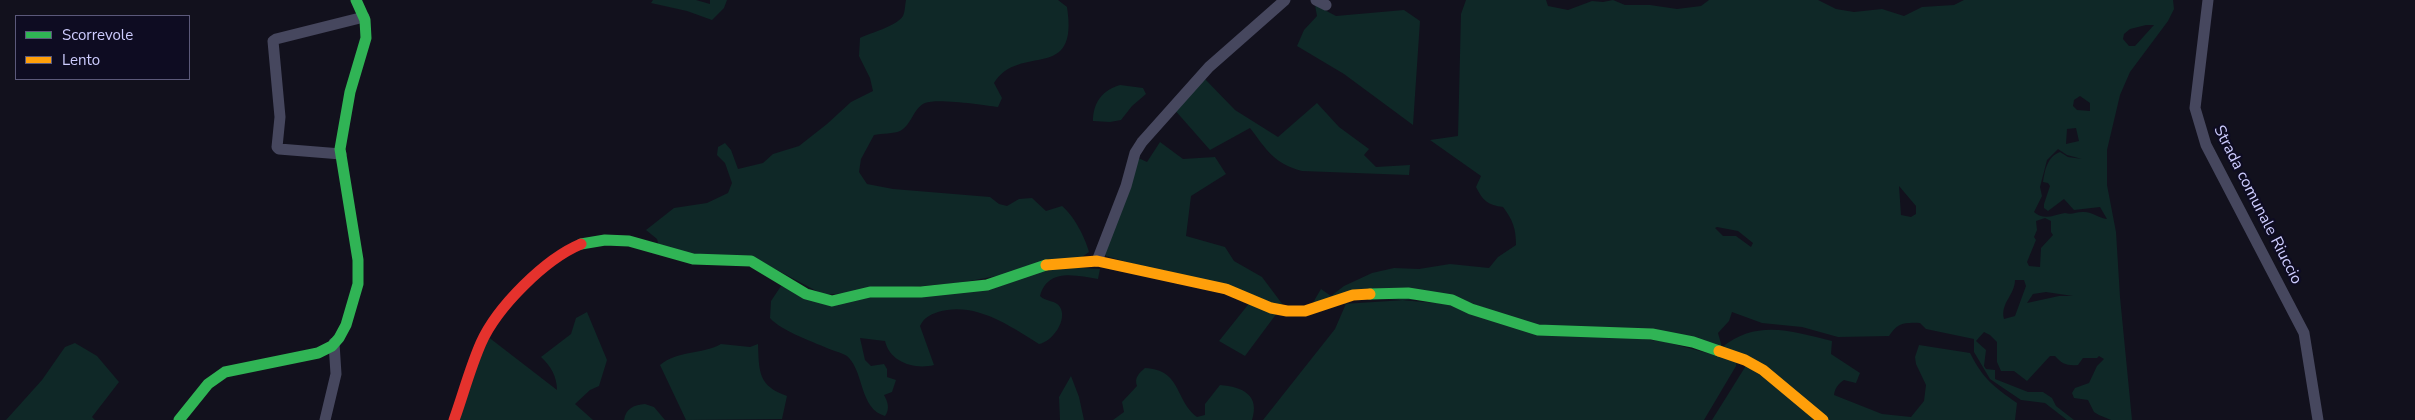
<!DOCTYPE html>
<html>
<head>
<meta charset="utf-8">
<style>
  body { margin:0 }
  #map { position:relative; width:2415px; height:420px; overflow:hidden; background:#12111d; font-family:"Nunito Sans",sans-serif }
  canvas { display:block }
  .legend { position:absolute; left:15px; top:15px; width:175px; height:65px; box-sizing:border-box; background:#0e0c22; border:1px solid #5b597a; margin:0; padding:6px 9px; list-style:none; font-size:15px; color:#cecdff }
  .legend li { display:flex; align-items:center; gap:10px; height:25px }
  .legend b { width:25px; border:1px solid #5b597a }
</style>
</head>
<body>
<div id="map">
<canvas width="2415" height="420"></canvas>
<ul class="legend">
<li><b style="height:6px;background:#30b455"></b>Scorrevole</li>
<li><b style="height:6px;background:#ff9f0a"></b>Lento</li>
</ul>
</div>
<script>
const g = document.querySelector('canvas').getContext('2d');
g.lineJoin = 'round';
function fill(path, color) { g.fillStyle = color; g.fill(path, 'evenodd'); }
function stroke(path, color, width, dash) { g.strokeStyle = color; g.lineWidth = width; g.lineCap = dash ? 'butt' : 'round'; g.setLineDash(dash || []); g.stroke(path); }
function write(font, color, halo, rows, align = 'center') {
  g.font = font + ' "Nunito Sans",sans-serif'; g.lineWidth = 4.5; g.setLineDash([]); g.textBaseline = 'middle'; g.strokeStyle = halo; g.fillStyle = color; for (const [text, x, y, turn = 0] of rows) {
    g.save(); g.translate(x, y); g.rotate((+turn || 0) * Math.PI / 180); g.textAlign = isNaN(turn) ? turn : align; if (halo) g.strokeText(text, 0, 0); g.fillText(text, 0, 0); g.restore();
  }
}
fill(new Path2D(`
  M653,0H696L710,4V0H727L724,8L712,20L687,11L651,3Z
  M906,0H1058L1067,7C1079,84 1020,42 994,83L1002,98L998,107C983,105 937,98 925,103C913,108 912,125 900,131C894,134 882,133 874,135L861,159L859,172L867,184L893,189L990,197L999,204L1007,206L1019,199L1032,198L1046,211L1062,206C1074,216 1085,237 1089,252L1082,257L1000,279L824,295L762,262L700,257L659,246L657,239L646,230L674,208L707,203L728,193L732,183L725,163L717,155L718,147L725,143L731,150L738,169L763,163L773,154L799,146L827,124L851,102L873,91L870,78L859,56L860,38C870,33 897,26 903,16C905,12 905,5 906,0Z
  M1466,0H1546L1548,6L1568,10L1592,1L1603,2L1613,0L1625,5H1650L1677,9L1701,6L1709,0H1818L1836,9L1854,12L1882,9L1904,16L1922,7L1954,5L1964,0H2173L2174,9L2168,21L2130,72L2120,95L2107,150V185L2116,232L2120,297L2132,420H2111L2099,415L2094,412L2088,400L2074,398L2072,393L2075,388L2089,383L2097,366L2104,359L2099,356L2097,358H2083L2078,365C2067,366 2062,364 2055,356H2050L2027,381L2014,371H2001L1997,362V342L1990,335L1984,332L1976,341L1986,350L1984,366L1986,369L1995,370V379L2028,392H2043L2052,398L2056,406L2074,420H2067L2045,403L2021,400L1990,379L1974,352V339L1926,329L1920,323C1905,322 1897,323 1889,336L1838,337L1802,327L1762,323L1732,312L1729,321L1718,333L1722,347C1757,319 1792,331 1832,341L1831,354L1860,373L1856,383L1844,380C1838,384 1835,388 1834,395L1882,414L1911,417L1924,401L1926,385L1916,364L1915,357L1919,345L1970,353C1984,380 1993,386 2017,403L2015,420H1825L1721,348L1538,327L1453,297L1311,306L1321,289L1331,296L1344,286L1372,273L1394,268L1419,269L1450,264L1489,268L1498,257L1516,245C1516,229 1513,220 1503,207C1488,205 1483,201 1476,187L1481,176L1430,140L1458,136L1461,14ZM2146,25H2154L2135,46H2129L2123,39L2124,34L2130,29ZM2080,96L2090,103V111L2077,110L2073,106L2074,100ZM2076,128L2079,141L2066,144L2067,129ZM2058,149L2067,155L2082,159L2068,157L2060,152C2047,157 2045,170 2043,182L2048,183L2050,186L2044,204V208L2048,211L2064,199L2074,210L2100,207L2107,219C2098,218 2092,211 2082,212C2076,212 2072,215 2065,213C2054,215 2044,221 2034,212L2042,196L2040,187L2047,160ZM1899,186L1916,206V214L1911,217L1901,215ZM2045,218L2051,221V232L2053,235L2041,248L2040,267L2029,266L2027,262L2036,240L2034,237L2037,230L2036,221ZM1717,227L1738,231L1753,243L1751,247L1736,236H1723L1715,228ZM2015,280H2024L2026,286L2015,316L2004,319C2000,303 2015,295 2015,280ZM2046,292L2073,296H2059L2027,303L2033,294Z
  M1315,5L1336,16L1404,10L1420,21L1413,125L1344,74L1297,46L1304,30L1317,16Z
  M1203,77L1235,110L1278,137L1317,103L1339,127L1369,149L1364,155L1376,167L1410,165L1409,175L1302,171C1273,163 1267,150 1250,128L1210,150L1173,108Z
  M1120,85L1143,88L1146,94L1132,106L1121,120L1110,122L1093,121C1093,102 1103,90 1120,85Z
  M1160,142L1183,159L1215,157L1226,174L1191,196L1186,236L1225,247L1234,261L1262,277L1286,309L1106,256L1103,252L1136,157L1147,162Z
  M1051,266L1100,269L1098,279C1077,276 1048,267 1040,296C1046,302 1056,300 1060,307C1068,320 1052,342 1039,344C1009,325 974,301 938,312C929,315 924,318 920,326L934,365C914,370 890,362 885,341L860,338L865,360L871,366L884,364L887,369V377L896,380L892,392L884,395C888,402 890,409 885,416C860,409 864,374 849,358C846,354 837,352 832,350C816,343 781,331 770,318L771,301L781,286L811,297H882Z
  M1363,297L1449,304L1499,322L1651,338L1737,361L1736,366L1704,420H1263L1335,329L1348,299Z
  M1251,301L1277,313L1245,356L1219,341Z
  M587,312L607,360L599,386L590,390L575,404L593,420H455L487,336L557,390C557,377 551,366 541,357L571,334L576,318Z
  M75,343L97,356L119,382L92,417L95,420H6L42,380L65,347Z
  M721,344L750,347L758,344C759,372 758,386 787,396L782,419L686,420L660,365C678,350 701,355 721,344Z
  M1747,364L1816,420H1712Z
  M1145,368C1182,370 1174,399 1197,417L1205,415V404L1220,385C1243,387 1260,395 1252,420H1113L1124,412L1122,402L1137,386C1134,378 1139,373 1145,368Z
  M1071,376L1079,397L1084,420H1060L1059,397Z
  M645,404L654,407L665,420H624C626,408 634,405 645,404Z`), '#0f2827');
stroke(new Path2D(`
  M1316,0L1326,5
  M2208,0L2195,108L2206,145L2304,333L2318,420
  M341,154L279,149L277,147L280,117L273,41L276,39L364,17
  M1097,261L1126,186L1135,153L1142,142L1209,67L1285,0
  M325,420L336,374L334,343`), '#46475e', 11);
stroke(new Path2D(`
  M581,244L605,240L629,241L693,259L751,261L806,294L832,301L870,292H921L987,285L1046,265
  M1370,294L1408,293L1452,300L1471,309L1538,330L1652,334L1693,342L1719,351
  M179,420L208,384L225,372L318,353L332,346L339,338L346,325L358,284V260L340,149L350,92L366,38L365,20L356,0`), '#30b455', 11);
stroke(new Path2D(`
  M1046,265L1097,261L1226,289L1271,308L1287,311H1305L1353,295L1370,294
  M1719,351L1745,360L1763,370L1823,420`), '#ff9f0a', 11);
stroke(new Path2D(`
  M454,420C463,395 470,368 481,343C497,307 545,259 581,244`), '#e5322d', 11);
write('16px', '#cecdff', '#0e0c22', [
  ["Strada comunale Riuccio",2257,205,63]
]);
</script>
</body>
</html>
